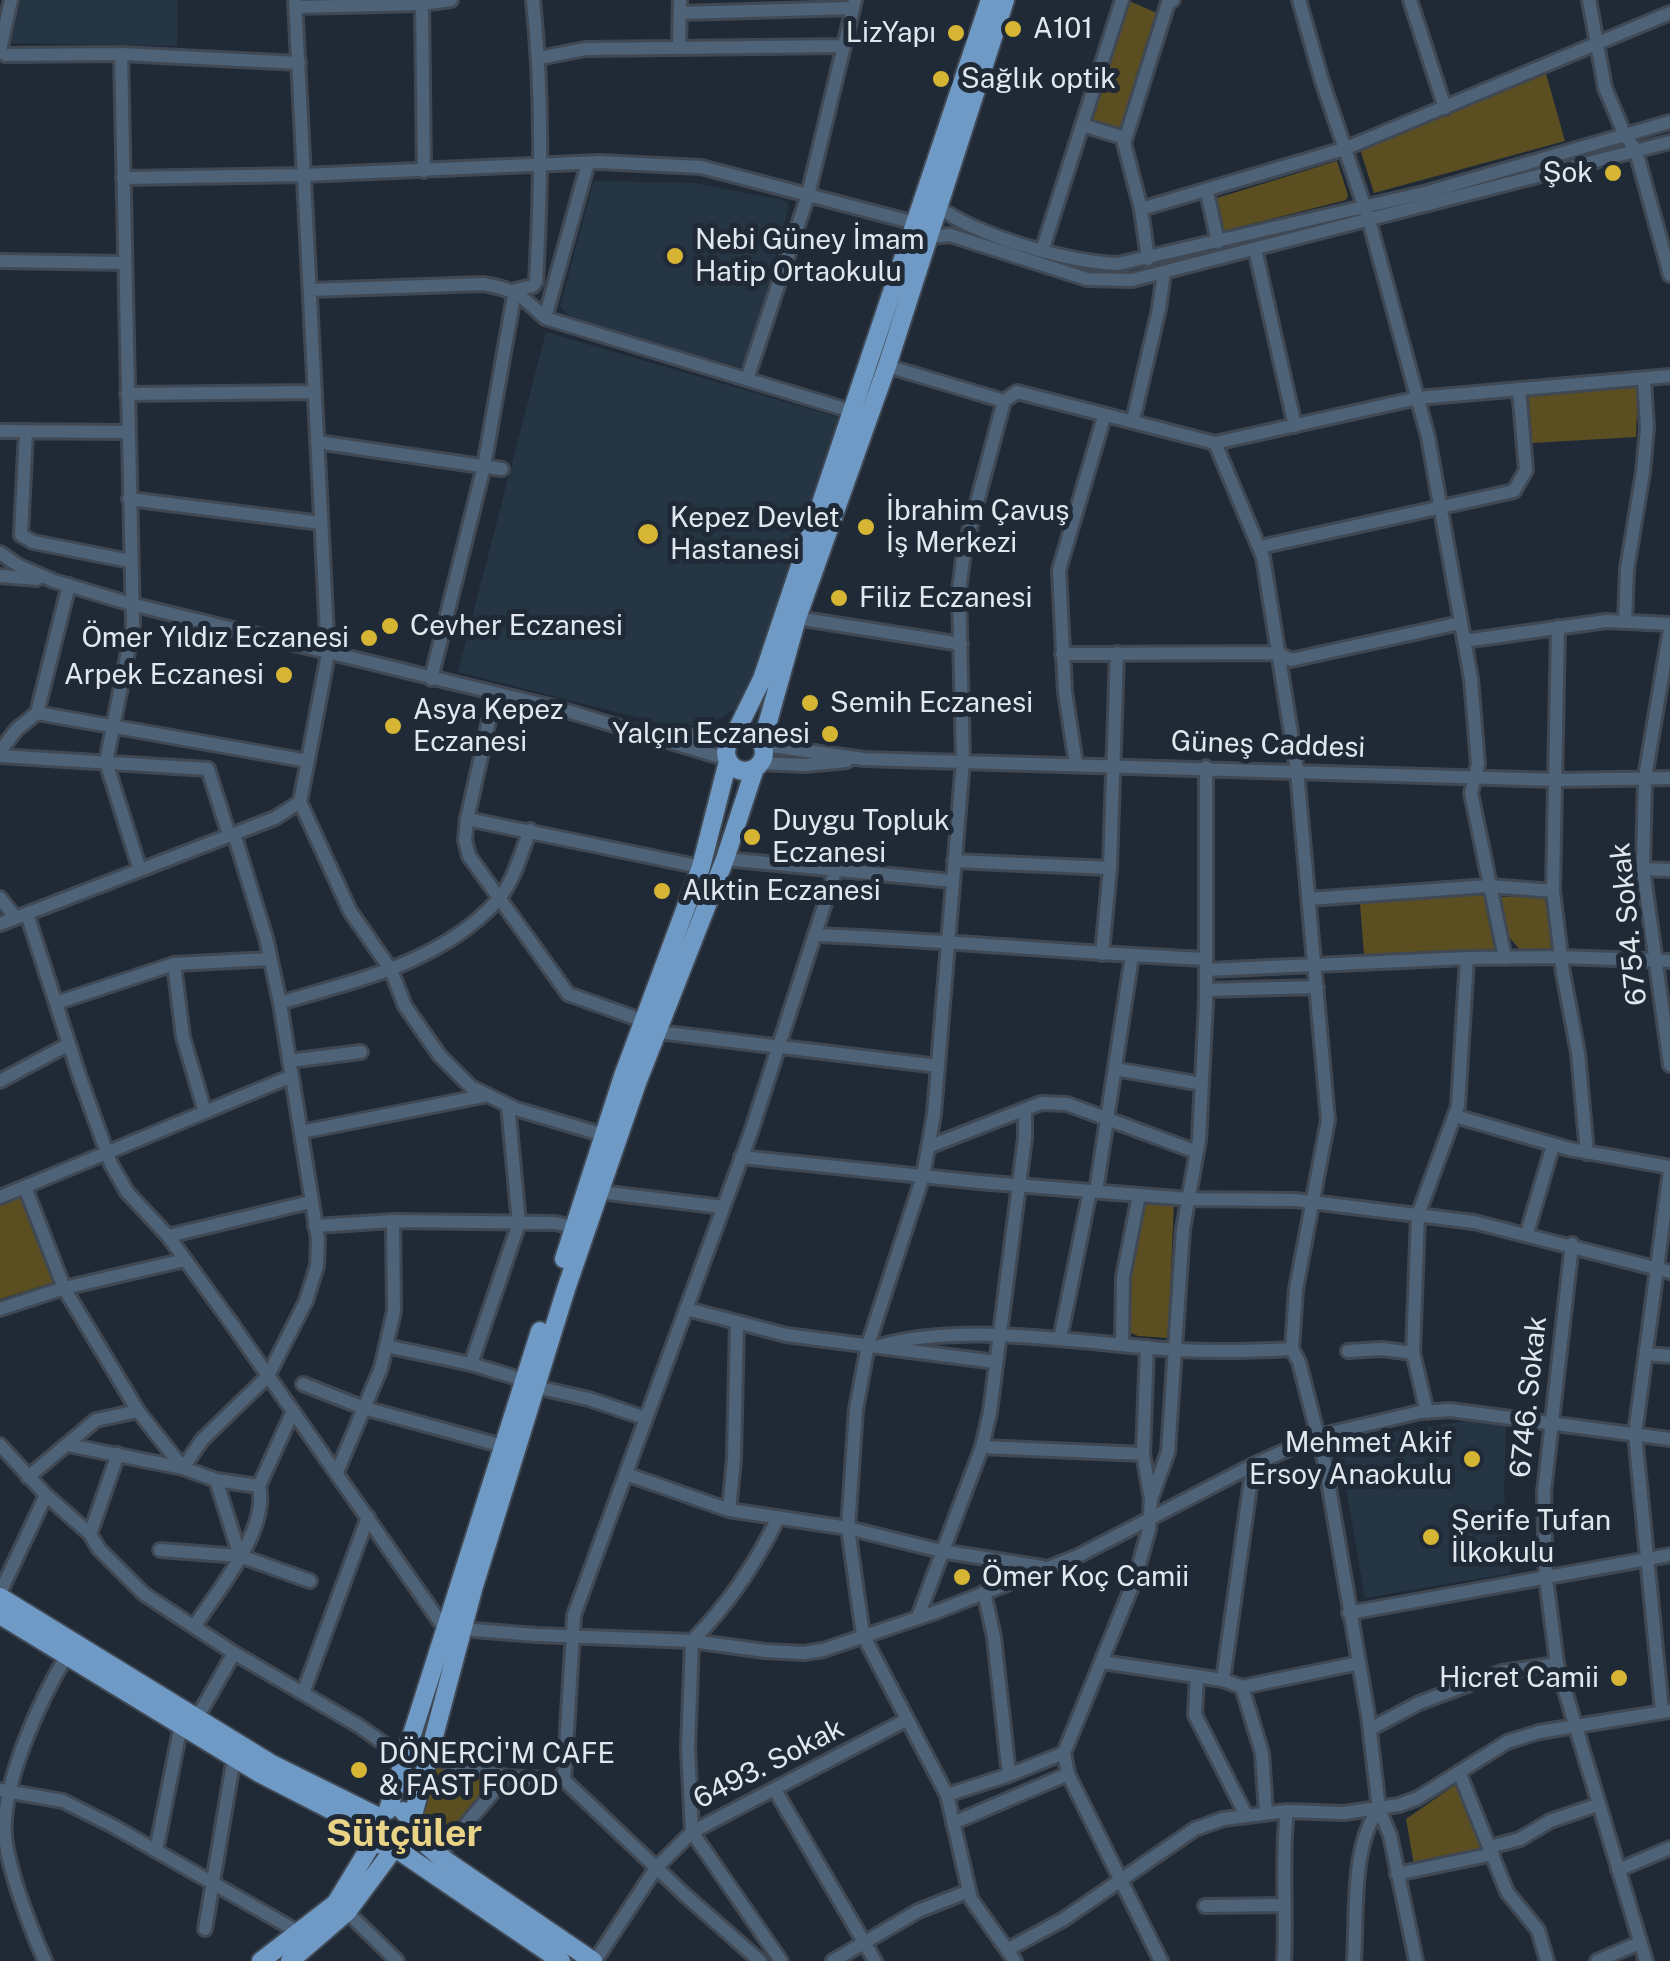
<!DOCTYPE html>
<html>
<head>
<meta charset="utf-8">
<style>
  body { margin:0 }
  canvas { display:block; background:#202a36 }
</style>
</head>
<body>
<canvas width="1670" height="1961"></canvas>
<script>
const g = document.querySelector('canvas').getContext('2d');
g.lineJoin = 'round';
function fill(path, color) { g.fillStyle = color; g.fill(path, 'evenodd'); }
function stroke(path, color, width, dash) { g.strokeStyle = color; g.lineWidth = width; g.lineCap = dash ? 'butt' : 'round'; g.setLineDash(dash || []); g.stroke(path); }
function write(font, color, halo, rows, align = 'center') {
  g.font = font + ' "Public Sans",sans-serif'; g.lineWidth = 10; g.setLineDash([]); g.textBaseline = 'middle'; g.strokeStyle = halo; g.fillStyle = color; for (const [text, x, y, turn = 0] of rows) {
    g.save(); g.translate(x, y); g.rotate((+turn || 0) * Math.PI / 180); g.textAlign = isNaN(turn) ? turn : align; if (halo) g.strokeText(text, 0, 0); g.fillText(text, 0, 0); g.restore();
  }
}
fill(new Path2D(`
  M21,0H178L177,46L11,43Z
  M594,181L694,183L783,200L789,205L748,364L740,367L572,319L560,306Z
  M546,332L840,418L766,649L742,704L721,718L700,726L667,725L458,672Z
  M1468,1421L1506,1426L1504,1493L1511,1573L1365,1598L1338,1440Z`), '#253544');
fill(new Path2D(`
  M1129,1L1159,14L1121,128H1110L1091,120Z
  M1546,74L1565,141L1374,193L1360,149Z
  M1337,161L1348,195L1346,200L1223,231L1217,198Z
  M1638,386L1636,437L1532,443L1529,397Z
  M1482,893L1488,895L1497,950L1493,955L1370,958L1364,955L1360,904Z
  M1545,896L1549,899L1555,949L1520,950L1501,927L1498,897Z
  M20,1194L58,1281L0,1299V1204Z
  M1174,1203L1168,1338L1138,1336L1129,1332V1280L1142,1204Z
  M439,1762L479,1772L485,1798L443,1846L423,1821L427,1786Z
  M1455,1785L1485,1851L1414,1865L1406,1819Z`), '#5b4e21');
stroke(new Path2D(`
  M1519,172L1614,147`), '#201a04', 2.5);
const minor = new Path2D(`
  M422,0L424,171
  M1299,0L1322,81L1369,220L1428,437L1471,679L1478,764L1471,793L1505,958
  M1410,0L1445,108
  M1589,0L1605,88L1624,133L1636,151L1670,275
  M296,7L422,4L451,0
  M681,13L853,8
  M679,46L680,0
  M0,50L11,0
  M121,54L133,626L106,762L140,870
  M5,55L121,54L299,63
  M539,58L585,49L844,46
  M1082,125L1125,138
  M123,178L304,175L599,162L701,167L915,223
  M1207,192L1218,242
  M938,207C980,237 1068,262 1118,264L1428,192L1670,122
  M1141,209L1344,149L1670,13
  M929,237L950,235L1087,279L1132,280L1670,142
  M1255,249L1295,426
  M1042,251L1122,0
  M1148,259L1141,209L1124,143L1168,3L1173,0
  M0,261L125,263
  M310,290L483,284C515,289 522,296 545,318L851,411
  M545,318L588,163
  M887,366L1004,401L1017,392L1215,443
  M747,379L808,195L855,0
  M127,394L315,392
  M1004,401L964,551L959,591L963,761L934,1114L923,1176L868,1345L856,1409L848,1528L863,1635L947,1795L971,1899L1015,1961
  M1133,420L1159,309L1164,272
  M0,431L128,432
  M26,431L21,535L33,542L130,561
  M317,442L502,469
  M129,499L321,523
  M1260,547L1514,491L1526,470L1519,389
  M0,553L19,566L54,581L131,604L557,708L727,759
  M0,576L37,579
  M797,618L961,644
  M1625,622L1627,569L1643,472L1647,428L1644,378
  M1558,627L1553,891L1563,973L1578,1053L1587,1153
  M1670,629L1645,777L1643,869L1670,1065
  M1464,641L1606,621L1670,624
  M1062,654L1278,653L1291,660L1460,623
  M431,679L484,466L515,290L533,286L536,282C541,187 543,94 533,0
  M495,694L467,819L465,840L469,856L568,994L644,1021
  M37,713L69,585
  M666,736L733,737
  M763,745L864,759L1557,780L1670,778
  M0,751L17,729L37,713L308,761
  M0,756L208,769L229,835
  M760,763L805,765L847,761
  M1076,764L1065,692L1059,570L1104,417
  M300,802L350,911L391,970L405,1006L440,1056L471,1087L516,1109L604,1135
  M467,819L701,867
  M725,859L952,881
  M954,861L1110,868
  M1643,869L1670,870
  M0,898L16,918
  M1309,899L1489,886L1553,891
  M27,914L80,1078L111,1164L127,1192L168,1236L232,1324L445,1629
  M0,924L275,818L300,802L328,654L295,0
  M815,935C946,940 1075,953 1206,959
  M1102,954L1110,868L1117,653
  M1467,958L1562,957L1670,961
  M174,964L183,1037L205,1112
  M1206,970L1467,958L1458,1106L1418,1215L1413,1353L1427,1412
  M1206,990L1317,987
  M56,1003L174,964L270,959
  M280,1003C357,980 440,963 497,901C514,882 521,853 530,830
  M658,1032L938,1066
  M289,1061L361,1052
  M1115,1069L1202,1084
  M0,1081L69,1044
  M1455,1116L1569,1149L1670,1167
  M301,1132L488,1095
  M928,1147L1041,1103L1067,1104L1197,1152
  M741,1157L979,1182L1189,1199L1295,1200L1474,1222L1670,1272
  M25,1187L64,1288L138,1411L183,1468L216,1480L259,1486L293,1411
  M1096,1191L1132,956
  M600,1192L723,1207
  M0,1197L292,1076
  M315,1226L393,1221L555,1223L574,1227
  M1527,1233L1553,1145
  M168,1236L310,1202
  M1572,1244L1544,1492L1546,1578L1557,1664L1646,1961
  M0,1309L64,1288L185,1260
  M687,1309L737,1322L734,1459L729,1510
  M737,1322L786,1335L996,1362
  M1060,1339L1090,1191
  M1122,1345L1123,1277L1139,1195
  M386,1346L471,1364L519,1223L508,1105
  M880,1346C966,1321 1088,1344 1177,1350C1216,1352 1254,1351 1292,1349
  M1147,1347L1143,1454L1151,1499L1149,1529L1135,1579L1064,1753L1068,1774L1161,1961
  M1348,1351L1382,1349L1413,1353
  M1646,1354L1670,1356
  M471,1364L524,1380
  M303,1384L364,1408L503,1446
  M536,1387L589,1399L645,1418
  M0,1445L46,1495L90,1534L99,1549L144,1594L234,1653L359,1726L403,1757
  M68,1445L183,1468L202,1440L268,1376L306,1301L317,1266L318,1239L280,1003L266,938L234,834
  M982,1447L1143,1454
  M337,1472L381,1368L394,1311L393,1221
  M626,1474L729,1510L848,1528L941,1551L1042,1567
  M28,1477L96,1420L138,1411
  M216,1480L240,1556
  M1151,1499L1168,1452L1183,1229L1199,1140L1206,1003V767
  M778,1518C755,1565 729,1604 692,1641L688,1748L692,1832L781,1961
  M90,1534L118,1454
  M160,1550L240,1556L310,1581
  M0,1593L46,1495
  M1349,1613L1670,1555
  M918,1617L982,1447L990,1412L1025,1138V1110
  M194,1627C217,1591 269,1531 259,1486
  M461,1629L536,1635L692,1641L765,1651L804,1653L823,1650L936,1612L1078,1556L1253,1465L1318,1436L1420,1412L1450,1410L1670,1439
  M1102,1662L1223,1680L1242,1687L1359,1663
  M1197,1676L1195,1715L1246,1815
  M1223,1680L1253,1465
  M1242,1687L1262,1753L1266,1813
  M303,1693L368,1517
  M1662,1711L1635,1434L1670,1170
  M197,1718L234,1653
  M1370,1729L1419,1703L1502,1672L1557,1664
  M427,1756L506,1777
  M1459,1772L1507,1892L1538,1930L1547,1961
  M1009,1775L1064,1753
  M564,1780L574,1615L751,1132L836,869
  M0,1790L63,1801L113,1826L300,1933
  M775,1790L875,1961
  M947,1795L1009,1775L994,1637L984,1592
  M953,1823L1068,1774
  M1490,1847L1520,1839L1550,1821L1597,1805
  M156,1851L181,1725
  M439,1856L506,1777L564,1780L685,1895L760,1961
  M1618,1870L1670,1848
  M1397,1874L1493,1854
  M1205,1906L1285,1905
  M347,1912L397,1961
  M205,1929L234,1757
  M1007,1950L1064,1919L1195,1829L1223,1819L1287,1811L1344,1813L1399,1805L1418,1798L1507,1742L1539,1732L1670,1711
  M45,1961C31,1930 8,1869 5,1836C1,1784 40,1700 67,1655
  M595,1961L656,1868L692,1832L906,1720
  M833,1961L918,1911L969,1891
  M1284,1961C1287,1911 1281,1862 1287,1811
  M1354,1961C1357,1916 1351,1844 1379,1809
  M1416,1961L1390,1835L1379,1809L1368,1715L1325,1464L1299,1362L1292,1349L1296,1289L1328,1120L1297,771L1263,557L1215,443L1418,398L1670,376
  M1597,1961L1639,1943`);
const major = new Path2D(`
  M726 752a19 19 0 1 1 38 0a19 19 0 1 1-38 0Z
  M734,736L762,679L990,0
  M762,743L797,618L887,366L1005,0
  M564,1259L623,1076L701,867L728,761
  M0,1597L270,1763L379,1817
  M0,1615L261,1774L374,1832
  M388,1810L540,1331
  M412,1819L474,1586L566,1289L637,1083L725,859L755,768
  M376,1821C371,1835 378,1846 393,1850
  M414,1834L439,1856L593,1961
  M398,1850L561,1961
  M261,1961L336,1903L376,1837
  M290,1961L347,1912L393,1850L410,1842L414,1824L403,1811`);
stroke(minor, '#3f4853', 18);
stroke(major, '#3f4853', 22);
stroke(minor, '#4e6278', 12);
stroke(major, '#709ac6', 18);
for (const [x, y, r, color] of [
  [1013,29,10,"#d6b534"],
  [956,33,10,"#d6b534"],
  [941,79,10,"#d6b534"],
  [1613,173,10,"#d6b534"],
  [675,256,10,"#d6b534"],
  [866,527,10,"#d6b534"],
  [648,534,12,"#d6b534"],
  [839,598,10,"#d6b534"],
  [390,626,10,"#d6b534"],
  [369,638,10,"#d6b534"],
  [284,675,10,"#d6b534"],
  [810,703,10,"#d6b534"],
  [393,726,10,"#d6b534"],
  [830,734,10,"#d6b534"],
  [752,837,10,"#d6b534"],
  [662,891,10,"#d6b534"],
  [1472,1459,10,"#d6b534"],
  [1431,1537,10,"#d6b534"],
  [962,1577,10,"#d6b534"],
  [1619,1678,10,"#d6b534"],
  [359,1770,10,"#d6b534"]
]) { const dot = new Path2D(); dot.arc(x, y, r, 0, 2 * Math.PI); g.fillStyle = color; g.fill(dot); stroke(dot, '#202a36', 4); }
write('28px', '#e0e7ee', '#202a36', [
  ["A101",1033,29],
  ["LizYapı",936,33,"right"],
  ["Sağlık optik",961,79],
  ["Şok",1593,173,"right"],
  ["Nebi Güney İmam",695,240],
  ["Hatip Ortaokulu",695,272],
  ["İbrahim Çavuş",886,511],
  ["İş Merkezi",886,543],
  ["Kepez Devlet",670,518],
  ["Hastanesi",670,550],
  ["Filiz Eczanesi",859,598],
  ["Cevher Eczanesi",410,626],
  ["Ömer Yıldız Eczanesi",349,638,"right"],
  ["Arpek Eczanesi",264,675,"right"],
  ["Semih Eczanesi",830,703],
  ["Asya Kepez",413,710],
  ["Eczanesi",413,742],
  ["Yalçın Eczanesi",810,734,"right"],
  ["Duygu Topluk",772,821],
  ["Eczanesi",772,853],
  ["Alktin Eczanesi",682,891],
  ["Mehmet Akif",1452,1443,"right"],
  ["Ersoy Anaokulu",1452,1475,"right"],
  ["Şerife Tufan",1451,1521],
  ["İlkokulu",1451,1553],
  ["Ömer Koç Camii",982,1577],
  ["Hicret Camii",1599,1678,"right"],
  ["DÖNERCİ'M CAFE",379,1754],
  ["& FAST FOOD",379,1786]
], 'left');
write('28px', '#e0e7ee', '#202a36', [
  ["Güneş Caddesi",1268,745,2],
  ["6754. Sokak",1629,924,-96],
  ["6746. Sokak",1529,1397,-84],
  ["6493. Sokak",769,1764,-27]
]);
write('bold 38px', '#e9d386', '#202a36', [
  ["Sütçüler",404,1834]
]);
</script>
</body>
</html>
